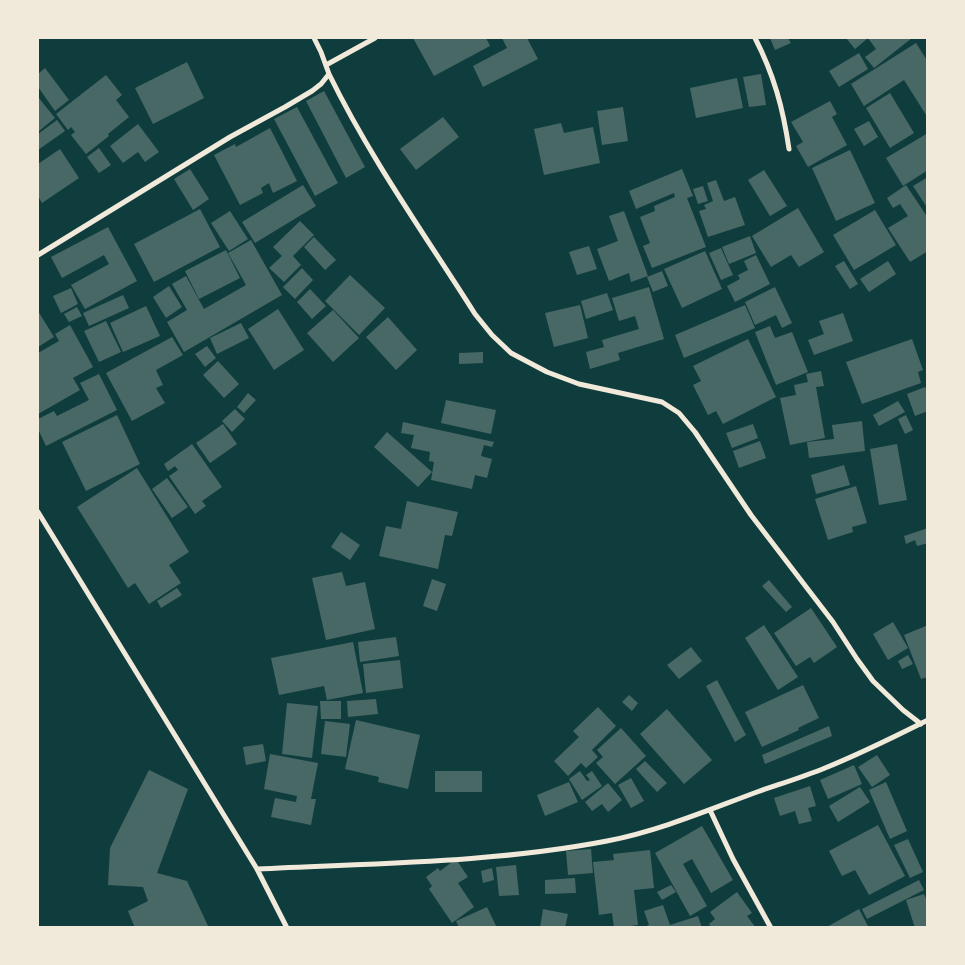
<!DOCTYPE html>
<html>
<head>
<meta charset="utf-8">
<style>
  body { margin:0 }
  #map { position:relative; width:965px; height:965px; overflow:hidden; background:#0f3d3e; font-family:"Source Sans 3",sans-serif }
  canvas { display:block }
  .frame { position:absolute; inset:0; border:39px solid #f1e9da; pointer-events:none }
</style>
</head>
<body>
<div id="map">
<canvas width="965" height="965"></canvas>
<div class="frame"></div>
</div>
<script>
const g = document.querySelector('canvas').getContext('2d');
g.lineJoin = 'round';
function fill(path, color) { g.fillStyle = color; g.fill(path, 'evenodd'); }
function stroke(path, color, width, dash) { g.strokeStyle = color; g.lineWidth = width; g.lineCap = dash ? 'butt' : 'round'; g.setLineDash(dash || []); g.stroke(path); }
fill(new Path2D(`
  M413,38H486L490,46L434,76Z
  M502,38H527L538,59L483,87L473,66L507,48Z
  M770,38H788L791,43L775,50Z
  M846,38H912L874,68L865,57L876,49L868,38L855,49Z
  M916,43L928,62V118L904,80L864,106L851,84Z
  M859,53L868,69L839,87L829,71Z
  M187,62L204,98L153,124L135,88Z
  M45,68L69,100L55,111L38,87V74Z
  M761,74L766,105L749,107L743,77Z
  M106,75L122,95L116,100L129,117L108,134L109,136L86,154L71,135L75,132L71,127L68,130L56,114Z
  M737,78L743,108L696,118L690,88Z
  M324,91L365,167L346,178L306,101Z
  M890,93L914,133L890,148L866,108Z
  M38,97L55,118L39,131L38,129Z
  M830,101L837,114L832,117L847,145L808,167L796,146L803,142L791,122Z
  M297,107L338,183L315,196L274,119Z
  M623,107L628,141L602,145L597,111Z
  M443,117L459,137L416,170L400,149Z
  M57,120L65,131L38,150V134Z
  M869,121L878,137L864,146L854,129Z
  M561,123L564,133L593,127L600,163L544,175L534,129Z
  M138,124L159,152L145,162L138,152L123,163L110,146Z
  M270,128L297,181L273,193L269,183L261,188L263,193L240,205L214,155L235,144L236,147Z
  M928,133V170L903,186L886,158Z
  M99,148L111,165L99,173L87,157Z
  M60,149L79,178L42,203L38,196V164Z
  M850,150L875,203L836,221L812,168Z
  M190,169L209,199L193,210L174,179Z
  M682,169L693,196L687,198L706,247L652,268L643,246L650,243L640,217L655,211L654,206L675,197L674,193L636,209L629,191Z
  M764,170L787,206L770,216L748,180Z
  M928,177V209L913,186Z
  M716,180L724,201L735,197L745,225L708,237L699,211L706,209L704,205L713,201L707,183Z
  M303,185L316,206L255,243L242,222Z
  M906,185L928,218V251L910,262L888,228L908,216L900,204L893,208L887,198Z
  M703,186L708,201L698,204L693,189Z
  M798,208L824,252L799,267L791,255L771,267L752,236Z
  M200,209L220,247L154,282L134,244Z
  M875,210L896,245L854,270L833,235Z
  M230,211L248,239L229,251L211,223Z
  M624,211L648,276L631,282L629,273L609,281L597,249L618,241L609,216Z
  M300,221L314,235L293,256L301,265L284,282L269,268L282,256L273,247Z
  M108,227L137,281L85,309L71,285L109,264L104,255L62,278L51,257Z
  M750,236L756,253L729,264L722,247Z
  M314,237L336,260L325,270L304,247Z
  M251,240L282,295L184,352L167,322L187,310L172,284L186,276L204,309L246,285L228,253Z
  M589,246L597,269L577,275L569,252Z
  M721,248L733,275L721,280L709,253Z
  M226,250L240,278L199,299L185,271Z
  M705,251L722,289L682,308L664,269Z
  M756,255L770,284L735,302L727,286L740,279L738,275L748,270L744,261Z
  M844,261L858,284L850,289L835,266Z
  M888,261L896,274L869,292L860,279Z
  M302,268L313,280L295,299L283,287Z
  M662,271L668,286L653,292L647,277Z
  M350,275L385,308L359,335L325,301Z
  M169,286L182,307L166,318L153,297Z
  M649,287L664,339L618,353L620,360L590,369L586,352L604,347L602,340L639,329L635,316L619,321L612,298Z
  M775,287L792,323L782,328L776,315L755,325L745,302Z
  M71,288L78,304L61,313L53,296Z
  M310,289L326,306L312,319L297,302Z
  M607,293L613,310L586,319L581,301Z
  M123,295L129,308L89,326L83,313Z
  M580,305L588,338L554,347L545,313Z
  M745,305L755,328L684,358L675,335Z
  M146,306L160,336L123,352L110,323Z
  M77,307L82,316L69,322L64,314Z
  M278,309L304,350L274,370L248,329Z
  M333,310L359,338L333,362L307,333Z
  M38,311L54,337L38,347Z
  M843,313L853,341L814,355L808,340L824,334L819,321Z
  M388,317L417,350L396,370L366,337Z
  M106,321L121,352L99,362L84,331Z
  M241,323L249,338L217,354L210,338Z
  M70,325L93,367L73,378L80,390L38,414V353L59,341L55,334Z
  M770,326L775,338L792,332L808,372L776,385L755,332Z
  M172,337L183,355L156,370L163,385L156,388L165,403L132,421L106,373Z
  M748,339L776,397L723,424L716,411L708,415L693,385L701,381L693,366Z
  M912,339L923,370L918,372L921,383L862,404L846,362Z
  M207,346L216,358L205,367L195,354Z
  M483,352V363L459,364V353Z
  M218,361L239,384L224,398L203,375Z
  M821,371L824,386L816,387L825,438L790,445L780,398L796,395L794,385L808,382L806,374Z
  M99,374L117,410L46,446L38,429V419L54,411L57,416L89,400L80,383Z
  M925,387L928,393V411L915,416L907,394Z
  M248,393L256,400L244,413L237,407Z
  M446,400L496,410L491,434L441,423Z
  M898,401L905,412L879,426L873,415Z
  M235,409L245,419L232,432L222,421Z
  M117,415L140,464L86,491L62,442Z
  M906,415L913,430L905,434L898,419Z
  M862,421L865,451L809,458L807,442L834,439L832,425Z
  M403,422L494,442L492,447L484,445L481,456L492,459L487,478L475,475L472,489L431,480L434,462L429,461L430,452L411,448L414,435L401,433Z
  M223,424L237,444L210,463L196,443Z
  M753,424L758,438L732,448L726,433Z
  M387,432L432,472L418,487L374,447Z
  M760,441L766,458L739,468L733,451Z
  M192,444L222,487L202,501L206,506L195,514L169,476L178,470L175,466L168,471L164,464Z
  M897,444L907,500L879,505L870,449Z
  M844,465L850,485L816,494L811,475Z
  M137,468L189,552L169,565L181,583L149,604L135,583L128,588L77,507Z
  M167,478L188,507L172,518L152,489Z
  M856,486L867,523L852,527L853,532L828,540L815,499Z
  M407,501L458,512L452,536L445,535L438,569L379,556L386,526L401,529Z
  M928,528V543L917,546L915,540L906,544L904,536Z
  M341,532L360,545L350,560L331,547Z
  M342,572L346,586L365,582L375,629L326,640L312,578Z
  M432,579L446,584L437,611L423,606Z
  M769,580L792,607L786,612L762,586Z
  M177,588L182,595L161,608L157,601Z
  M811,608L837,647L814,663L810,657L796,666L774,633Z
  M893,622L908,648L888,660L873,634Z
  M764,625L798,677L778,690L745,638Z
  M928,625V677L921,679L904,635Z
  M396,637L399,656L360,662L358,642Z
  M353,642L363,693L327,700L324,686L279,695L271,658Z
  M691,647L702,661L679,679L667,665Z
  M908,655L913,664L902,669L898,661Z
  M400,660L403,688L366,693L363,664Z
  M717,680L746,735L735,742L706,686Z
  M803,685L819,718L798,728L799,730L762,747L745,712Z
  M629,695L638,703L632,711L622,702Z
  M376,699L378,714L348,717L347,701Z
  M320,701H341V719H321Z
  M287,703L318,706L312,758L282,754Z
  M598,707L616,726L592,750L598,757L586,768L581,763L568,776L554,761L579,737L573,731Z
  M667,709L712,760L684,784L640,734Z
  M356,720L420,735L408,789L378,782L379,777L345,769Z
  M325,721L350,724L346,757L321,754Z
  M829,726L832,736L765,764L762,755Z
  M621,728L646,756L615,784L596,763L603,757L597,750Z
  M263,744L266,761L246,765L243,747Z
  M270,754L318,763L311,799H316L311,825L271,817L275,798L296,802L297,796L264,789Z
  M877,755L890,775L872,787L858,767Z
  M645,761L667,783L657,792L636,769Z
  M854,765L862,784L828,799L820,780Z
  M149,770L188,789L157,873L187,881L209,928H135L128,911L148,901L143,887L108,885L110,848Z
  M435,771H482V792H435Z
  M580,771L587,781L590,780L586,775L592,771L602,786L582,800L569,779Z
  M631,778L644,801L631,808L618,785Z
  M569,782L578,802L545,816L537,795Z
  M886,782L907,831L890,839L869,790Z
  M608,783L622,800L608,812L602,804L592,811L585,802Z
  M810,786L816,806L808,808L812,821L799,824L795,811L780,816L774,798Z
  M860,787L870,802L838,822L829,806Z
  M878,825L905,876L869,895L855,870L842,876L829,851Z
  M702,826L733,880L711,893L692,859L683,864L707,906L690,916L655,853Z
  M908,839L923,872L910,878L894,845Z
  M591,849L593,873L568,875L566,851Z
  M650,850L654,888L634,890L638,925L614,928L612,913L599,915L593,862L614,860L613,854Z
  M456,859L468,877L458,883L474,907L452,923L429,889L432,886L426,877L438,868L440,871Z
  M516,865L519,895L499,896L496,867Z
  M492,868L494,880L483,883L481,871Z
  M575,878L576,893L545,894V880Z
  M919,880L924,890L867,919L862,909Z
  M671,885L676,892L662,900L657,892Z
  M737,892L752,913L747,916L756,928H711L709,924L715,919L710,912Z
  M924,894L928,903V928H915L906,900Z
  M663,905L670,925L698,916L702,928H642L649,925L644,911Z
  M487,907L497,928H459L456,921Z
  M543,909L568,914L565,928H540Z
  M859,909L869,928H825Z`), '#486865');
stroke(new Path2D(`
  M755,38C774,75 783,108 789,149
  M326,65L375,38
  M329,74C370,158 425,235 475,314L492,335L511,353L547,372L579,384L662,402L679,413L695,432L751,515L833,622L857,659L873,681L903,710L921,724
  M38,255L230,137L285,107L312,91L321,84L329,74L321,52L314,38
  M38,512L257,869L287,928
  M710,810L733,859L771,928
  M257,869C373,863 493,863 607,841C659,831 708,810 757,792C780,784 803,777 825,768C860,754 894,737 928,720`), '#f1e9da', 5);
</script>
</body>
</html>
